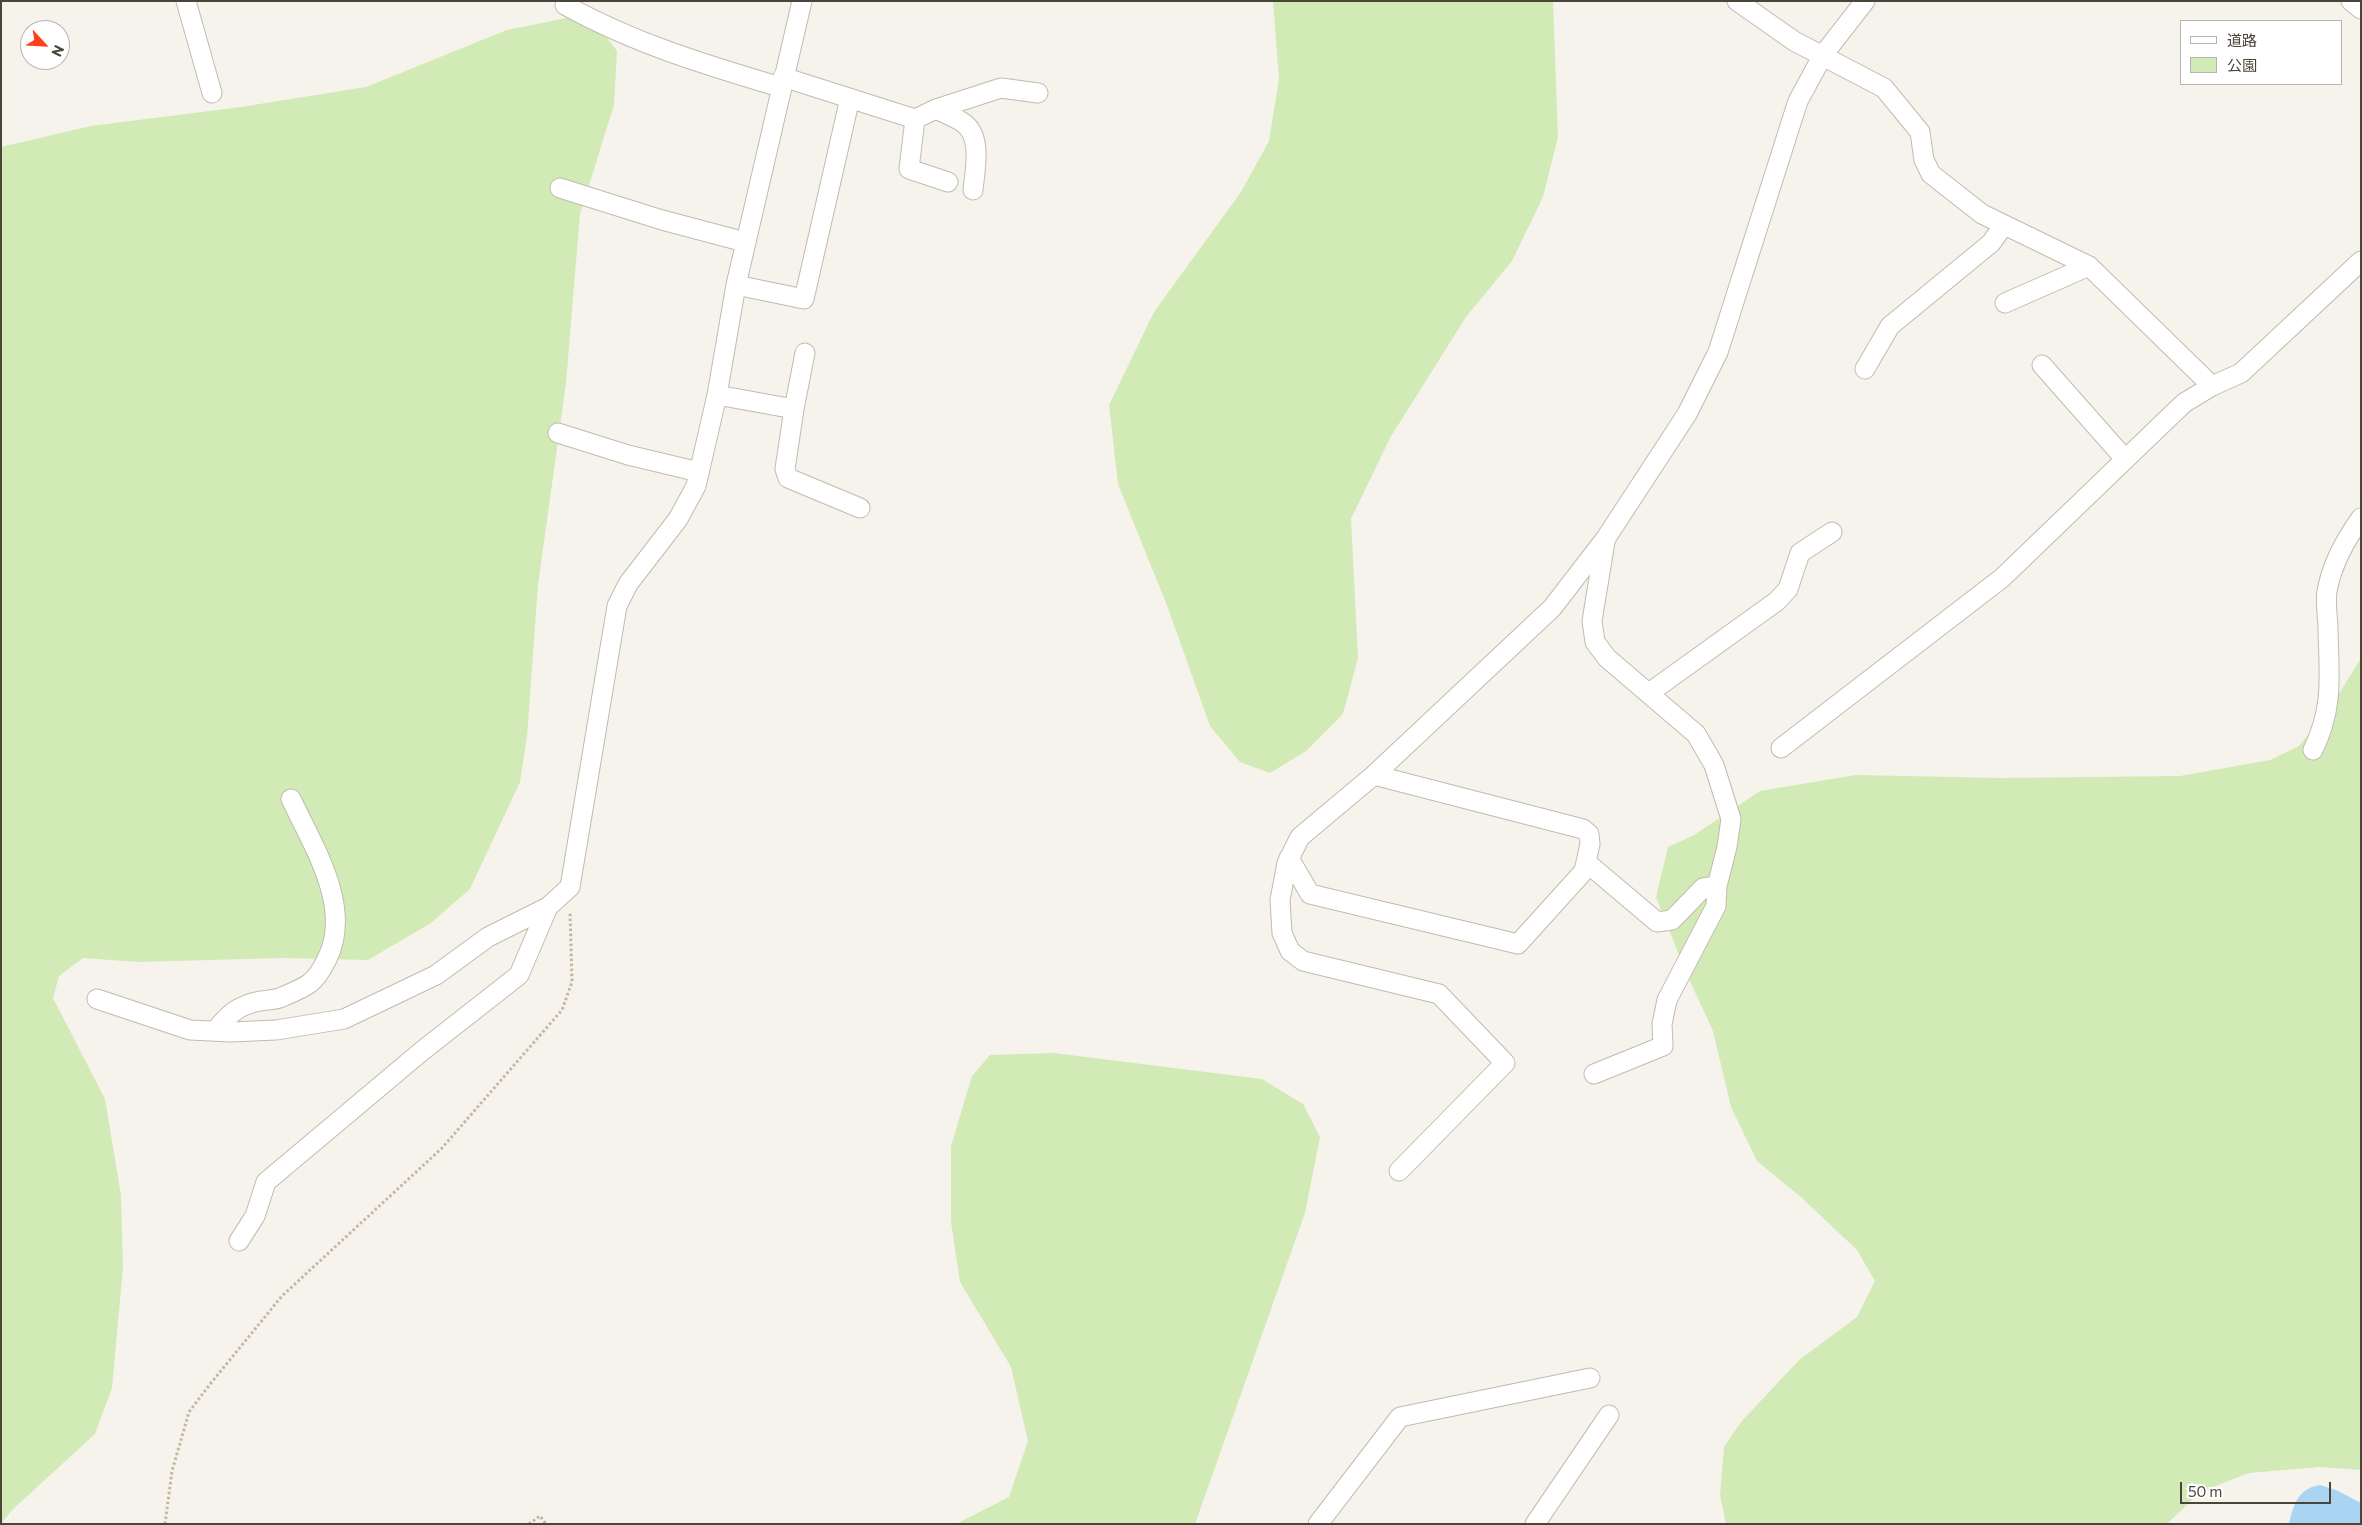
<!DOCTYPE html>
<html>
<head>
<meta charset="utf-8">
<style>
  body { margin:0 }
  #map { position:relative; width:2362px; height:1525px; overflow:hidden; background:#f6f3ec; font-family:Commissioner,"Noto Sans JP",sans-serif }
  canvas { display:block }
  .frame { position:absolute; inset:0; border:2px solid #4b4439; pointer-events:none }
  .legend { position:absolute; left:2180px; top:20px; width:162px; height:65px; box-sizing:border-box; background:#fff; border:1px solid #b7b4b0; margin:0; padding:6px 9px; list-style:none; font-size:15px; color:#4b4439 }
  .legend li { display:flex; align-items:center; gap:10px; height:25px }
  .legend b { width:25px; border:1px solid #b7b4b0 }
  .north { position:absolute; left:20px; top:20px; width:50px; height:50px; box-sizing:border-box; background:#fff; border:1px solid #b7b4b0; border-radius:50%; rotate:115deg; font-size:14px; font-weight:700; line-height:20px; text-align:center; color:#4b4439 }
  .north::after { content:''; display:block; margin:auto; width:18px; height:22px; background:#fc3f1d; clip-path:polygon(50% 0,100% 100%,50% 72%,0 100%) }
  .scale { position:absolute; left:2180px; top:1482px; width:151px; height:22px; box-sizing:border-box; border:2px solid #4b4439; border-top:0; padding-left:6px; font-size:15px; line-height:18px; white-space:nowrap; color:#4b4439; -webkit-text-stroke:4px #fff; paint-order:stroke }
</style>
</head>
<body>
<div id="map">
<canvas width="2362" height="1525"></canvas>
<div class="frame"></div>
<ul class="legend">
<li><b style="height:6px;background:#fff"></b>道路</li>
<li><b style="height:14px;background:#d2eab5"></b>公園</li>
</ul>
<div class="north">N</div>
<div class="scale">50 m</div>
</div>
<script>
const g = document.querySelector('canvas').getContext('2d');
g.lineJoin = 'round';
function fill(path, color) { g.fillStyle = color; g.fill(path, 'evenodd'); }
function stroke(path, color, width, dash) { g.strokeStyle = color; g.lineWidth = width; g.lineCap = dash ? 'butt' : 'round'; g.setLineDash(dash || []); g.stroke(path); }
fill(new Path2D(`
  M1273,1H1553L1558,137L1543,197L1512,261L1466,317L1390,438L1351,519L1358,658L1343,714L1306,751L1270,773L1240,762L1210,726L1168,608L1118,484L1109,405L1154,312L1241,192L1269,141L1279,79Z
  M576,16L599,27L617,51L614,105L580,214L566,383L538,585L527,736L520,782L470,889L431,923L368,960L281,958L139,962L83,958L59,976L53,998L105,1099L121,1195L123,1267L112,1388L95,1434L12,1510L1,1524V147L91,126L241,107L366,87L507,30Z
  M2361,658V1470L2320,1467L2249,1473L2200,1492L2167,1524H1726L1720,1495L1724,1447L1741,1422L1799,1360L1857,1317L1875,1281L1857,1250L1802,1198L1757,1161L1731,1107L1713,1031L1687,975L1656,897L1668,847L1694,835L1760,791L1856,775L2001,778L2180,776L2270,760L2299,746L2329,710Z
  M1054,1053L1262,1079L1303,1104L1320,1137L1305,1213L1195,1524H956L1009,1497L1028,1441L1011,1367L960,1282L951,1222V1146L972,1076L990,1055Z`), '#d2eab5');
fill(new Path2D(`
  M2320,1485L2336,1490L2361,1503V1524H2289C2293,1504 2299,1488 2320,1485Z`), '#a9d4f2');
const minor = new Path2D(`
  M186,1L212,93
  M1737,1L1794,41L1884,88L1920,132L1924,160L1931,174L1982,214L2089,266L2212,386
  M2351,1L2361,9
  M565,5C633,43 706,65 780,87
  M783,77L915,119L936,109L1001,88L1038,93
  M936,109C944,113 954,117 962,122C983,135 975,169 973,190
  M915,119L909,169L948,182
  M560,188L662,220L745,242
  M736,285L804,299L850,98
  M2005,303L2089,266
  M2042,365L2125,459
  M1865,369L1890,326L1991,243L2004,225
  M717,395L794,409L785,469L788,478L860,508
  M794,409L805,353
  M558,433L628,455L699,472
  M1605,542L1592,621L1595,642L1607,658L1696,734L1714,765L1731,819L1727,847L1717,886
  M1649,693L1777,601L1788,589L1800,553L1832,532
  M1781,748L2002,578L2184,403L2212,386L2241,373L2361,261
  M2313,750C2334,707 2329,676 2328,630C2328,617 2325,603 2327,591C2332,564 2345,540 2361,518
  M1289,858L1310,894L1518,944L1584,871L1590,844L1589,834L1583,829L1374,775
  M1586,862L1657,922L1672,920L1703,888L1717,886L1716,906L1667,1000L1662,1024L1663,1046L1594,1074
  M97,999L190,1030L231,1032L276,1030L344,1019L436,975L488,937L548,907L570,887L617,606L628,584L678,519L696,486L717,395L736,285L802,1
  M215,1031C228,1015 238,1005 260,1001C267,1000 276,1000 282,997C291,993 302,989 310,983C317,978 323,967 327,959C353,907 313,846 291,799
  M1399,1171L1505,1063L1439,994L1303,961L1290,951L1282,933L1280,900L1287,863L1300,837L1374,775L1552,608L1606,538L1687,414L1718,352L1798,101L1823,55L1865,1
  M239,1241L255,1216L266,1182L422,1051L519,975L548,907
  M1318,1524L1400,1417L1590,1378
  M1535,1524L1609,1415`);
stroke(minor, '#c2bbae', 21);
stroke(new Path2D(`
  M165,1524L172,1471L189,1412L211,1383L282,1296L442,1148L562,1010L572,982L570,912
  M529,1524L540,1516L546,1524`), '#c4b79f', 3, [2.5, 2.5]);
stroke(minor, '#fff', 19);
</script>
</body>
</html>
